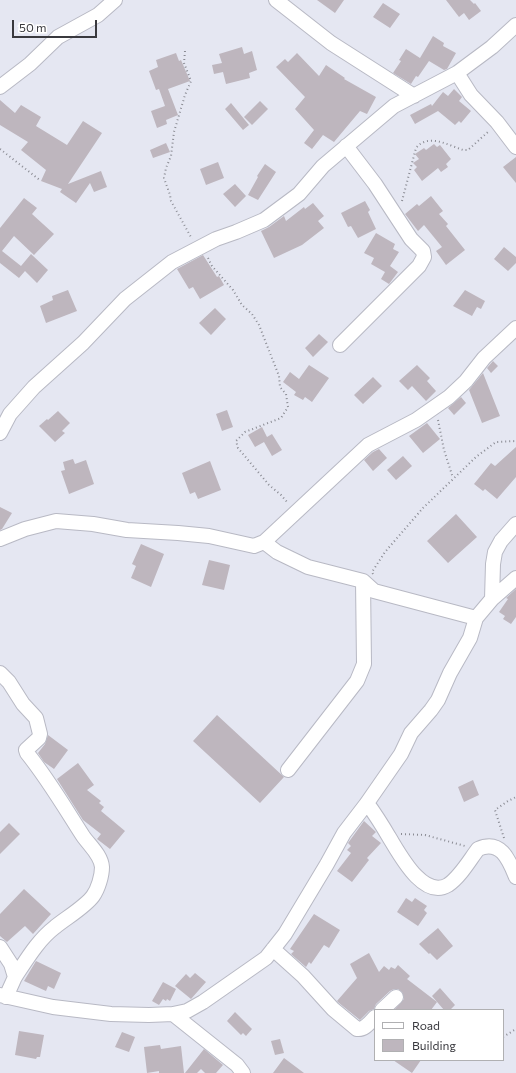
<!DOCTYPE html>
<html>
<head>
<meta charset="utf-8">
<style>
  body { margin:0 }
  #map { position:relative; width:516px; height:1073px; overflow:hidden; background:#e5e7f2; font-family:Commissioner,sans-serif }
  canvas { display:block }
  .legend { position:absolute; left:374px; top:1009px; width:130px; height:52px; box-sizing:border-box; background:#fff; border:1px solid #b0b0b2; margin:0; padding:5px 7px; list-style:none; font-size:12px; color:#39393e }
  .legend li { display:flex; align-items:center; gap:8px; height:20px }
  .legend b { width:20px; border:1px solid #b0b0b2 }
  .scale { position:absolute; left:12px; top:20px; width:85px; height:18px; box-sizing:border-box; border:2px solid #39393e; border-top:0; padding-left:5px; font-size:12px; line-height:14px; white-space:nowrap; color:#39393e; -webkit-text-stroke:3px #fff; paint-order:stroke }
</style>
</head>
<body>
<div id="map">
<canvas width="516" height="1073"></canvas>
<ul class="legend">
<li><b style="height:5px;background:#fff"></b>Road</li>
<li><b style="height:11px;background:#beb6be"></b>Building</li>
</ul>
<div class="scale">50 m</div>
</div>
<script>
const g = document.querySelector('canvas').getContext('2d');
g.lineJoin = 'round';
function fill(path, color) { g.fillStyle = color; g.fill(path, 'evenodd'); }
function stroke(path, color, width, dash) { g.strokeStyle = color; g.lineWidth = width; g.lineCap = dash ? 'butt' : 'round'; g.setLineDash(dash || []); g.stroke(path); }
fill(new Path2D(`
  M317,0H344L335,13Z
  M446,0H470L474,4L475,3L481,11L469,20L464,13L459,17Z
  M383,3L400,14L390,28L373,17Z
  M433,36L444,43L443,46L456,53L447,69L444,70L429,61L418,77L416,76L411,84L393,73L401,61L399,60L406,49L420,58Z
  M242,47L244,54L252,51L257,70L249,73L250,78L226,84L223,72L214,74L212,65L222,63L219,54Z
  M176,53L179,61L181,60L190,81L168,89L178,115L166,120L167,124L157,128L151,111L165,106L159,89L156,90L149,71L158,67L156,60Z
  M297,53L319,76L326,65L345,78L344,79L376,97L367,114L360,111L334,142L323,135L312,149L304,143L314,130L295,109L305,97L276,67L285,59L288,62Z
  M454,89L462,97L459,101L471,111L461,123L459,121L455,125L438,111L415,124L410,115L431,104L432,106L443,92L448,96Z
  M0,100L15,113L21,105L41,117L36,126L67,145L83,121L102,133L68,184L101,171L107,187L94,192L90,183L76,203L60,192L62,189L41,181L46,170L21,150L28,142L0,125Z
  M260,101L268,109L252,125L244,117Z
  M231,103L249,125L243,130L225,109Z
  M166,143L170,152L153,158L150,150Z
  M434,144L437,147L440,145L451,159L446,164L448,167L441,172L438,168L422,181L414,170L417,167L413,163L419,159L415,154L424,148L426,150Z
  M516,157V183L503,167Z
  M218,162L224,178L206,185L200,169Z
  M265,164L276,172L258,200L248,195L258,177L257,176Z
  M235,184L246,196L235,207L223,194Z
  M431,196L443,211L439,214L448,224L446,226L465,250L446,265L436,251L442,247L424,225L418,231L405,214L417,204L419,206Z
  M24,198L37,208L32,214L54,234L34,255L14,236L2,251L21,266L31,254L48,270L37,283L25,271L19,278L0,263V228Z
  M365,201L370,210L368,212L376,229L358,238L351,226L348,227L341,213Z
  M313,203L324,216L318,221L324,228L302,245L274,258L261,231L269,227L284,216L286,221L304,207L305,209Z
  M376,233L395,244L393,249L399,252L390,266L398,272L389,284L381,279L385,272L371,264L374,258L364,253Z
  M504,247L516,257V263L508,271L494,259Z
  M203,255L217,277L219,276L224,285L200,299L193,287L189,289L177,269Z
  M68,290L77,311L46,323L40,306L53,300L52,296Z
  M465,290L485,301L481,309L477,307L472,316L453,306Z
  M215,308L226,319L211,335L199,323Z
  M319,334L328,342L313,357L305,348Z
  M493,361L498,366L491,373L487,368Z
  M309,365L329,378L312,402L305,397L303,400L294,395L296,392L283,382L290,372L299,379Z
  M417,365L430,378L427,381L436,391L426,401L412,386L408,390L399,381Z
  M483,373L500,416L482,423L469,390Z
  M373,377L382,386L363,404L354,395Z
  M461,397L466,403L454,415L448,408Z
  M227,410L233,427L222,431L216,414Z
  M58,411L70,423L62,431L65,433L55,442L39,426L47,419L48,420Z
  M427,423L440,439L423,453L409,436Z
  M262,427L267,437L272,434L282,450L272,456L264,442L255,447L248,435Z
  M516,447V477L497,499L485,489L483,491L474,484L491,463L495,466Z
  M379,449L387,458L373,471L364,460L373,452Z
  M403,456L412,466L396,480L387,470Z
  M73,459L75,464L86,460L94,484L69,494L61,471L65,470L63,462Z
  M210,461L221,490L198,499L195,492L190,494L182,473Z
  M0,507L12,513L2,529L0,530Z
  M456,514L477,537L448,563L427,541Z
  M141,544L164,554L151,587L131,578L136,566L132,564Z
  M209,560L230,565L224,590L202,585Z
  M516,589V617L511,624L503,619L505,616L499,612L508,599L506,598Z
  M217,715L284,777L260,803L193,741Z
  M48,735L68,750L54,769L44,762L38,753L45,744Z
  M78,763L94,785L87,790L101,801L99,803L104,807L101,811L125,831L110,849L97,839L101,834L83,820L57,779Z
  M473,780L479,795L464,802L458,787Z
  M364,821L376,832L372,836L381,843L367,858L369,860L352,882L337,871L351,853L347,850L351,846L348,843Z
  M9,823L20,834L0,854V832Z
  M24,889L51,914L33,934L25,926L7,942L0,936V914Z
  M406,898L412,902L415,898L427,906L424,910L427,913L418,926L397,912Z
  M314,914L340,930L329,948L324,945L311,964L309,962L306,967L291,954L294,951L290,949Z
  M438,928L453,946L437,960L430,953L429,954L419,944Z
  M369,953L379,972L384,966L389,970L391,967L395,969L398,965L410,976L407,979L437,1002L431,1010H394L404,999L402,992L398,989H394L390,991L376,1004L374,1009L369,1011L360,1020L339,1003L337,1001L357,978L350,964Z
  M36,961L61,973L54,989L48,986L46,991L24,981Z
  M195,973L206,982L191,999L175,986L186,974L190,978Z
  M163,982L176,989L170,1001L167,999L166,1001L163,999L159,1005L152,1001Z
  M440,988L455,1005L450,1010H444L432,996Z
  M235,1012L252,1029L246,1036L243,1033L241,1035L227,1021Z
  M19,1031L44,1035L40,1057H37L36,1059L15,1055Z
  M122,1032L135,1037L129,1052L115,1047Z
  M280,1039L284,1053L275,1055L271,1041Z
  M160,1045L161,1049L181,1046L184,1073H159V1071L147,1073L144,1047Z
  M204,1049L223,1065L216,1073H205L201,1069L197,1073H185Z
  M284,1058L304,1073H273Z
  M393,1060H421L412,1073Z`), '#beb6be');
const minor = new Path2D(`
  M276,0L331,43L414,96
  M457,73L471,95L497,122L516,147
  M0,87L30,64L58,37L98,15L115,0
  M340,345L419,266L424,257L423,251L411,239L375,184L346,146
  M0,433L10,414L34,387L83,343L125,299L172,262L216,239L236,232L264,220L299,194L323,166L394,106L457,73L492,47L516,25
  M0,539L25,529L56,521L93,524L127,530L178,533L209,536L254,546L264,542L368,445L416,420L449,397L466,381L484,358L516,328
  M264,542L277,552L308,567L363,581L374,591L476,618
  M492,599L516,578
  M0,673L9,682L23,704L36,718L40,734L39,738L26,750L27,753C48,779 65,808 83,836C90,846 101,855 102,867C102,876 98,889 93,896C85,907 66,918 55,927C38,940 27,959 15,977
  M288,770L357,681L364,664L363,581
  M367,803C375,814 382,825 389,837C399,853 423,900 448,885C460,877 469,861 478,849C501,839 509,860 516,877
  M0,947L11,964L15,977L6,997
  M273,949L303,976L333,1009L357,1029C365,1030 370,1022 375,1017
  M0,995L53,1007L111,1014L149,1015L173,1014L187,1011L203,1002L266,958L285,934L327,864L344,833L367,803L401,754L411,733L431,710L438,700L450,673L470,638L476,618L492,599L493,564L495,552L501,541L516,524
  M382,1010L396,997
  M173,1014L237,1065L243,1073`);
stroke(minor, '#b8b9c4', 16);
stroke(new Path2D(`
  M185,51L184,63L191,81L185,95L174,132L171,156L166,168L164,178L170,195L171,201L192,239
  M0,149L41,181
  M402,201L416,148C428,133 448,145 463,150H468L489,131
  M208,258L212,266L233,290L242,305L252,314L259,325L279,376L280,387L286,394L288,407L281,418L245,432L236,441L238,448L269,485L281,495L288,503
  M438,420L444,450L453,478
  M373,574L372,572L385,552L423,508L476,457L496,442L516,441
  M401,834L425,835L465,846
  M504,838L495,810L508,801L516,797
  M503,1037L516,1029`), '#8a8b93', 2, [1, 3]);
stroke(minor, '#fff', 14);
</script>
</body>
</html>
